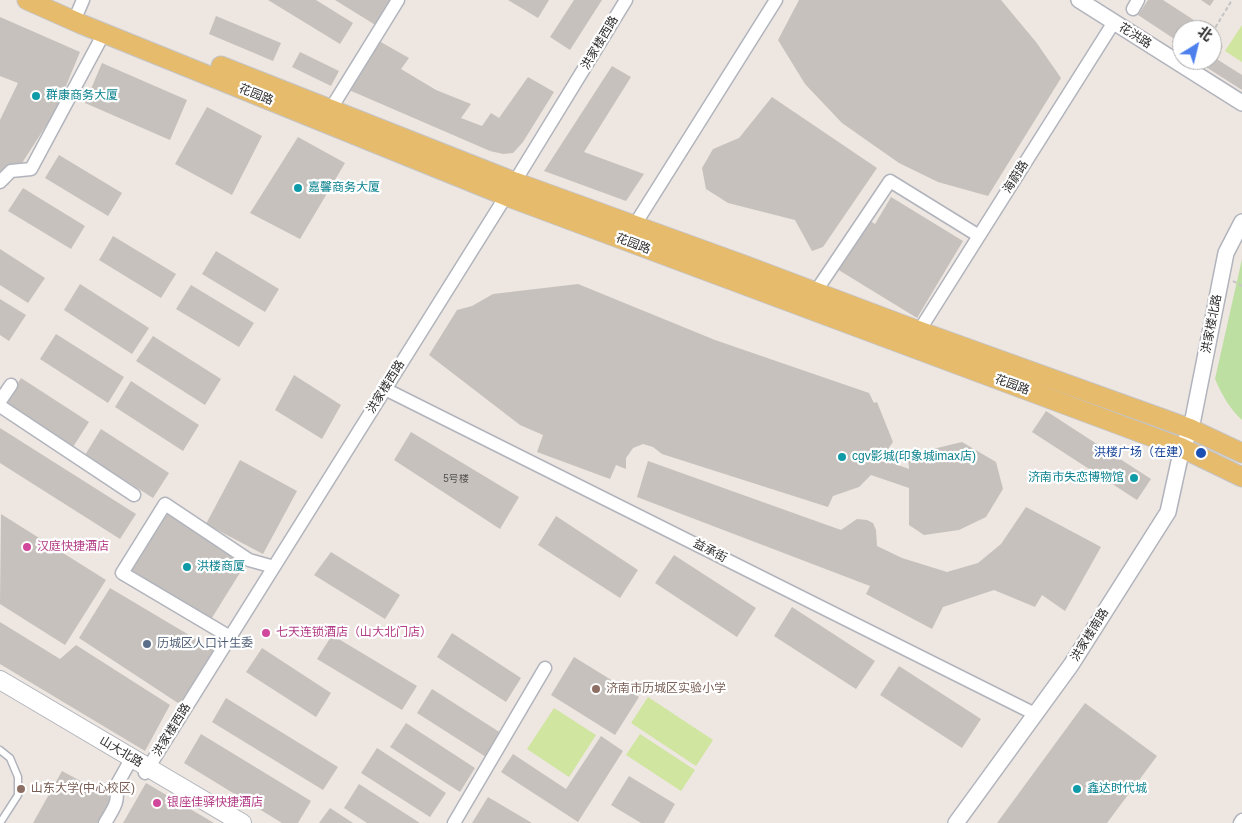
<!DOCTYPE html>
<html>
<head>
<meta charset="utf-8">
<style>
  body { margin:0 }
  #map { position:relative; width:1242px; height:823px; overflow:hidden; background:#ede6e1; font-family:Arial,"Noto Sans SC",sans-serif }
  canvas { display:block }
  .north { position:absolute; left:1172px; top:20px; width:50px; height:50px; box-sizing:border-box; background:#fff; border:1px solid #ababab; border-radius:50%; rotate:36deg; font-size:14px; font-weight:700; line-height:20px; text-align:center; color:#2d2d2d }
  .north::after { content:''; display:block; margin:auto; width:18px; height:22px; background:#4e80ed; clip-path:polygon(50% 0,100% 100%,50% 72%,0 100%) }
</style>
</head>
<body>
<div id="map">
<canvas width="1242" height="823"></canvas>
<div class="north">北</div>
</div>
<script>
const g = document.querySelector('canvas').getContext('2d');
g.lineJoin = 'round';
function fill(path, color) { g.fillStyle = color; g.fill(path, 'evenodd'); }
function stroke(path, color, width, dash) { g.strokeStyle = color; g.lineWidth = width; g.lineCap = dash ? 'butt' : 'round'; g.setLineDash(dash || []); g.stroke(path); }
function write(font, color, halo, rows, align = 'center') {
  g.font = font + ' Arial,"Noto Sans SC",sans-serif'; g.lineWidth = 4.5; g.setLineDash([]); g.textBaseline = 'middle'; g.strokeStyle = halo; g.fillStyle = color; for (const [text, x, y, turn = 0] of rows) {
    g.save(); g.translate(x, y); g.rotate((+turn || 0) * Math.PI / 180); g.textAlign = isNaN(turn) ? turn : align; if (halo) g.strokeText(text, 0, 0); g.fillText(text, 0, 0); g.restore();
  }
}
fill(new Path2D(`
  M1242,259V420C1229,408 1222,395 1215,379Z`), '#bedfa2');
fill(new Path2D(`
  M1242,25V62L1225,51Z
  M648,697L713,740L696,766L631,723Z
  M554,708L596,735L569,777L527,749Z
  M640,734L695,770L681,791L626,755Z`), '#d0e59f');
fill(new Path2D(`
  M268,0H316L353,23L340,44Z
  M335,0H390L393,2L377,26Z
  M508,0H549L538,18Z
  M574,0H602L570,50L550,37Z
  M799,0H1001L1036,42L1061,78L988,196L938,182L899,163L842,123L805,84L778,40Z
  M1148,0H1163L1200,24L1196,30H1182V44L1138,15Z
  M1201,0H1214L1210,6Z
  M216,16L281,43L273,61L209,34Z
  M0,17L80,52L56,110L8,185L0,181V120L18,83L0,76Z
  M1212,39L1223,46L1215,58L1242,75V90L1195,60H1212Z
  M379,41L409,58L401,69L436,90L471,104L461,118L482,126L491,113L499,118L528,77L554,92L523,142L513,153L503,154L490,151L349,90Z
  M300,52L339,71L331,86L292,67Z
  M102,63L187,100L170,140L85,103Z
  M612,66L631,77L584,152L644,174L626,201L544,171Z
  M772,97L877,168L823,247L812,251L795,220L728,203L706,189L702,168L713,149L739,138Z
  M207,107L262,136L232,195L175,164Z
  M298,137L345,163L300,239L250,213Z
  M59,155L122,193L108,216L45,178Z
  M23,188L85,226L71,249L8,211Z
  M891,197L963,241L917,318L837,269L867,219L875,224Z
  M113,236L176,274L161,298L99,260Z
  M0,249L45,278L28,303L0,285Z
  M216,251L279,289L265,312L202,274Z
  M80,284L149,328L132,354L64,310Z
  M578,284L715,340L869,393L874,403L877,402L893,442L881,459L909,469L908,455L962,442L996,462L1003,489L986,517L959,530L924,535L909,525V488L871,475L859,487L833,496L828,507L662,454L653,447L643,444L633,448L626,458V469L616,465L610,479L537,452L543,435L520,425L429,355L457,310L472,306L493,294Z
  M191,285L254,323L239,347L176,309Z
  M0,299L26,315L9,341L0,335Z
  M56,334L124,377L108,403L40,359Z
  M153,336L221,379L205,405L136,361Z
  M294,375L341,405L322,439L275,410Z
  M21,378L89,422L73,447L5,404Z
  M131,381L199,425L183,451L115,407Z
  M1046,411L1151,479L1137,500L1032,432Z
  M0,428L136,514L120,539L0,463Z
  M101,429L169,473L153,498L85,455Z
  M411,432L519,497L500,529L394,460Z
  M240,460L297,491L263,554L206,524Z
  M648,461L841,530L857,519L867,520L873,523L876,530L877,546L902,558L947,572L978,563L1001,544L1026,507L1101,547L1065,611L1042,595L1035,607L994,590L943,607L932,629L866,594L870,586L637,497Z
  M166,511L246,563L210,621L129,571Z
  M1,514L106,580L65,645L0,604Z
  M556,516L638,570L620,598L538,545Z
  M331,552L400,595L385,619L314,575Z
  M674,555L756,608L737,637L655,583Z
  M110,588L216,651L181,705L79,638Z
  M792,607L875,661L856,689L774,636Z
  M0,622L60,659L76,645L170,705L145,751L0,664Z
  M452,633L521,678L506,702L437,657Z
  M332,635L417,686L402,710L317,659Z
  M262,648L331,693L316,717L246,672Z
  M574,657L639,697L615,735L551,695Z
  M899,666L981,719L962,748L880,695Z
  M432,689L501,733L486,757L417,713Z
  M226,698L338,767L323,790L212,722Z
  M1085,703L1157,756L1107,823H997Z
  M406,723L475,768L460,792L390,747Z
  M201,734L311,801L298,823H282L184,763Z
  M601,736L623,751L578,822L501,772L513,754L566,789Z
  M377,748L446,793L430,817L361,773Z
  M62,771L112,798L98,823H33Z
  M629,776L675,804L664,823H641L611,805Z
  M146,783L214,823H123Z
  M359,784L420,823H367L344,808Z
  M488,797L532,823H472Z
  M330,808L353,823H319Z`), '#c6c1bc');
const service = new Path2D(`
  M0,750L10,758L18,777V795L0,823`);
const minor = new Path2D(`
  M1133,9L1138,0
  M74,21L83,0
  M327,115L398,0
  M0,182L11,171L31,169L104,33
  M634,226L776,0
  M812,297L890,181L979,236
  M919,331L1114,22
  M385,389L1035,714
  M0,401L11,385
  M0,406L134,495
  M230,637L122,573L165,504L249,560L274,567
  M145,773L506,196L626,0
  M105,823C111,812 121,801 115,788L129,763
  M454,823L545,668
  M1240,823L1242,820`);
const tertiary = new Path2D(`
  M1079,0L1242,103
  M956,823L1071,665L1168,512L1182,448L1191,429L1226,253L1242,222`);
const secondary = new Path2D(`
  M0,680L242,823`);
const primary = new Path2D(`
  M27,0L81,24L506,196L1182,448L1242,477
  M221,66L515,182L744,265L919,331L1191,429L1242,453`);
stroke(service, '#b1b4bc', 9);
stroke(minor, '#b1b4bc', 15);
stroke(tertiary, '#b1b4bc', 18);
stroke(secondary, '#b1b4bc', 20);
stroke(primary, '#c4c4c4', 21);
stroke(new Path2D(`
  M1212,33L1232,0
  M1233,281L1242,286`), '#c4c4c4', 2, [4, 2.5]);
stroke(service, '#fff', 6);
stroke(minor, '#fff', 12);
stroke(tertiary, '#fff', 15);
stroke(secondary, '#fff', 18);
stroke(primary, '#e7bb6c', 19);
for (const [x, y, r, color] of [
  [36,96,5,"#0f9aa8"],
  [298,188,5,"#0f9aa8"],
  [1201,453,6,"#1a4fb4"],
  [842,457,5,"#0f9aa8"],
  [1134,478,5,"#0f9aa8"],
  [27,547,5,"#d1479c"],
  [187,567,5,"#0f9aa8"],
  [266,633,5,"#d1479c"],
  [147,644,5,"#5c6f8a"],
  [596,689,5,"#8d6e63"],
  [21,789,5,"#8d6e63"],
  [1077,789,5,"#0f9aa8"],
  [157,803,5,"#d1479c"]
]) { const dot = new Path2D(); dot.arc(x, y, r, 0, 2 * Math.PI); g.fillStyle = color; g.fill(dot); stroke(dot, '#fff', 2); }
write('10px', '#535251', null, [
  ["5号楼",456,479]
]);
write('12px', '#2d2d2d', '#fff', [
  ["花洪路",1135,36,32],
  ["洪家楼西路",600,43,-59],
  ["花园路",256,95,22],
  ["海蔚路",1016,177,-58],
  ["花园路",633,244,21],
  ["洪家楼北路",1212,324,-79],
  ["花园路",1012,385,20],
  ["洪家楼西路",386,387,-58],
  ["益承街",710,551,27],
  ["洪家楼南路",1090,635,-58],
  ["洪家楼西路",172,730,-58],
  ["山大北路",121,752,31]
]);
write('12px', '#0d838f', '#fff', [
  ["群康商务大厦",46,96],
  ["嘉馨商务大厦",308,188],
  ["cgv影城(印象城imax店)",852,457],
  ["济南市失恋博物馆",1124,478,"right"],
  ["洪楼商厦",197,567],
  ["鑫达时代城",1087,789]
], 'left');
write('12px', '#164399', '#fff', [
  ["洪楼广场（在建）",1190,453]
], 'right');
write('12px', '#b23c85', '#fff', [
  ["汉庭快捷酒店",37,547],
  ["七天连锁酒店（山大北门店）",276,633],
  ["银座佳驿快捷酒店",167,803]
], 'left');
write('12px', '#4e5e75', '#fff', [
  ["历城区人口计生委",157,644]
], 'left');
write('12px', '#785e54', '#fff', [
  ["济南市历城区实验小学",606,689],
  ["山东大学(中心校区)",31,789]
], 'left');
</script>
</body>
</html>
